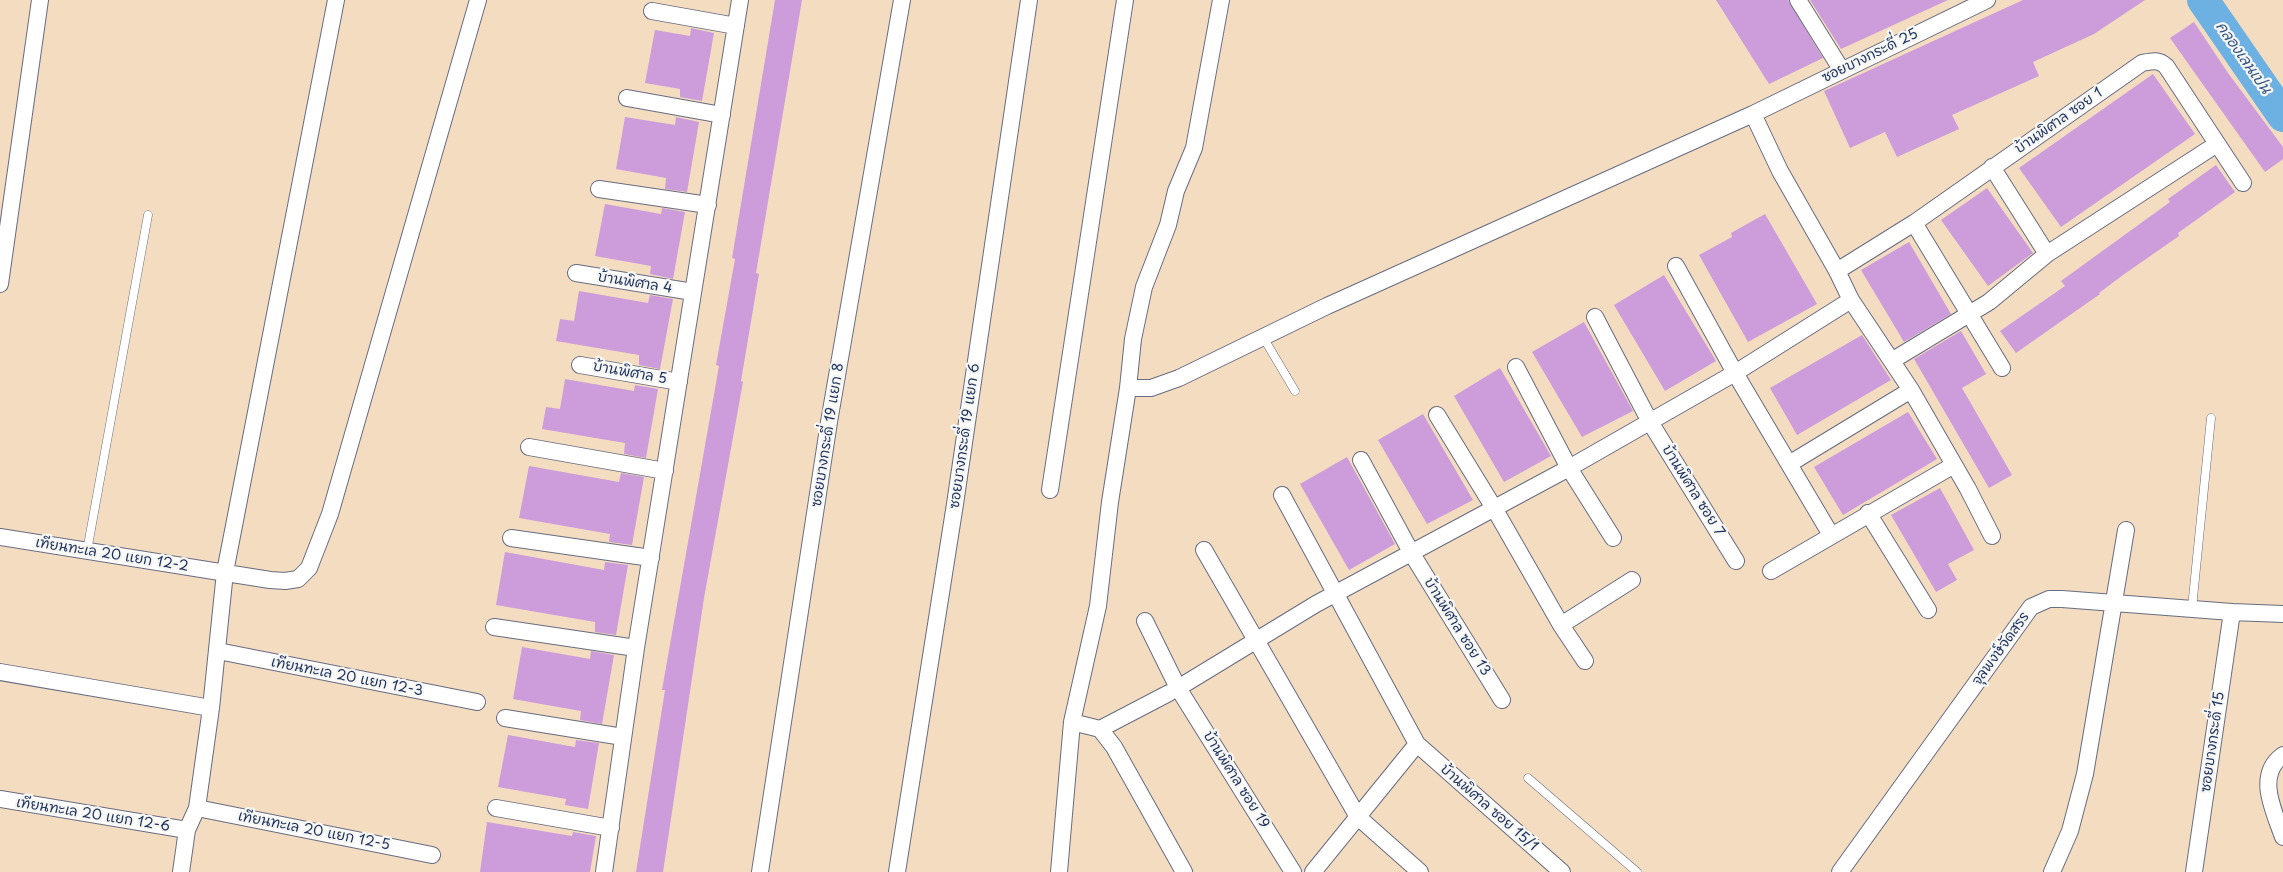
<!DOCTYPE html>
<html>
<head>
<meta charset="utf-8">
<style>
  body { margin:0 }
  canvas { display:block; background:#f4dcc1 }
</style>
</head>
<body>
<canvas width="2283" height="872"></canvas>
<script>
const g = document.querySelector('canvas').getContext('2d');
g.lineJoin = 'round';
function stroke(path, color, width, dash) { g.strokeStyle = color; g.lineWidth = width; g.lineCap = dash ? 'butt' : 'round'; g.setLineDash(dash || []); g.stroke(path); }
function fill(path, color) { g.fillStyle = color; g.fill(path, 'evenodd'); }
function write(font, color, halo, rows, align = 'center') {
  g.font = font + ' "Playpen Sans","Playpen Sans Thai",sans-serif'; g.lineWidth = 4.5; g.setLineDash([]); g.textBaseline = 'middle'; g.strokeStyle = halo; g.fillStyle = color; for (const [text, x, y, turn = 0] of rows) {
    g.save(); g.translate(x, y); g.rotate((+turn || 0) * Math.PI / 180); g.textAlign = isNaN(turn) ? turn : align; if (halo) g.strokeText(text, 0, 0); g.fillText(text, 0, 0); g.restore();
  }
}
stroke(new Path2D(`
  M2203,0L2283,116`), '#6db1e2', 32);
fill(new Path2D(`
  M775,0H802L756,273L759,274L741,381L743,382L704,598L663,872H636L665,690H662L719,366L716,365L735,259L732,258Z
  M1716,0H1788L1823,58L1769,84Z
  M1810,0H1948L1841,49Z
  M2023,0H2145L2094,34L2033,62L2039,76L1952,115L1959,129L1897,157L1885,132L1850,148L1824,91Z
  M2194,22L2228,73L2283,147V159L2265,172L2170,38Z
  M691,28L714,33L702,101L680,97V89L645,83L655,30L690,36Z
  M2153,74L2195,134L2061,227L2019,168Z
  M625,117L675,125L676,117L699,122L687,192L665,189L666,178L616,169Z
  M2216,165L2235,192L2178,233L2179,236L2123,275L2099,293L2100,294L2016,353L2000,331L2065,286L2061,281L2170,202L2168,199Z
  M1987,188L2033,253L1988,286L1941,220Z
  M605,204L661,214L662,208L685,212L673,279L650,274L651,266L595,256Z
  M1765,214L1817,304L1748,342L1699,255L1732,237L1731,233Z
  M1909,242L1951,314L1904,342L1861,270Z
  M1664,275L1716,361L1665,391L1614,305Z
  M579,291L648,303L650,295L673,299L660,369L639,365V355L556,341L560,319L574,321Z
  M1584,322L1633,411L1582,437L1532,352Z
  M1961,331L1986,374L1962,388L2012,475L1989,488L1914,359Z
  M1862,335L1891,380L1797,435L1770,388Z
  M1500,368L1551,456L1504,482L1454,396Z
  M565,379L634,391L635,385L658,389L646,458L624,454L625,443L542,429L546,407L560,409Z
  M1908,412L1937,459L1843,515L1814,467Z
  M1423,414L1473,500L1427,524L1378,440Z
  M1347,457L1395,544L1349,570L1300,484Z
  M529,466L619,482L621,473L644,477L632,545L609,542L610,534L519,518Z
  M1940,488L1974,550L1948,564L1957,580L1936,592L1891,515Z
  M505,552L604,570L605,562L628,565L616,635L595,632V622L496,605Z
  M522,647L590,659L591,651L614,655L602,724L580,720L581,711L513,699Z
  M508,735L575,747L576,740L599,743L588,809L565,805L566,799L498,787Z
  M487,822L572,836L573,832L596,836L590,872H480Z`), '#cd9cdb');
const service = new Path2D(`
  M1263,337L1295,391
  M87,551L148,215
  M2192,608L2211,418
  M1528,778L1637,872`);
const minor = new Path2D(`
  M1798,0L1841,69
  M652,11L736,26
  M627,98L722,115
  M1753,114L1780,171L1837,271L1851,300L1911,390L1968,489L1992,536
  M1992,167L2047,254
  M599,189L708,205
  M1914,223L2002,368
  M1676,266L1735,373L1831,535
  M1837,271L1914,223L2142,63C2152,61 2158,59 2166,66L2243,183
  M576,273L693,292
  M0,284L40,0
  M1595,317L1650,422L1736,561
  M1893,360L1989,302L2047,254L2217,144
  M580,365L679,382
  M1516,367L1569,468L1613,538
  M1128,388H1151L1179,378L1327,306L1753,114L1987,0
  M1437,415L1494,508L1561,625L1585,661
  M529,447L665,471
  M1361,460L1412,554L1502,700
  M1789,464L1911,390
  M1050,490L1125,0
  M1282,495L1417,744L1562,872
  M1868,513L1928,610
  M0,537L270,580L285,581L298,579L309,568L330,514L478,0
  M511,538L651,558
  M1204,550L1358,817L1420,872
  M1771,571L1954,465
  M1145,621L1178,688L1293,872
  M1561,625L1632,580
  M494,627L636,648
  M218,651L477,702
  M0,672L211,708
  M1178,688L1316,604L1569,468L1735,373L1851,300
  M505,718L623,737
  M1072,722L1100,729L1169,693
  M1100,729L1114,747L1184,872
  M2283,755C2255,775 2274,811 2283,837
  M0,799L187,830
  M197,808L432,855
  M496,808L611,828
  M181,872L187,830L197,808L211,708L225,572L336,0
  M604,872L636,648L740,0
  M760,872L829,422L902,0
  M897,872L955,504L1029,0
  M1059,872L1072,722L1098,606L1110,502L1128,388L1133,339L1144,287L1168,225L1176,191L1194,148L1221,0
  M1313,872L1417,744
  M1840,872L2031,607L2049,599H2062L2232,612L2283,614
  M2052,872L2070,831L2085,774L2126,530
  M2194,872L2232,612`);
stroke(service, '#676c81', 9);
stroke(minor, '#676c81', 18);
stroke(service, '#fff', 8);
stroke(minor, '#fff', 16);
write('14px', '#1b2f5e', '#f6f6f2', [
  ["ซอยบางกระดี่ 25",1870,56,-26],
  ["บ้านพิศาล ซอย 1",2059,121,-35],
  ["บ้านพิศาล 4",635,283,9],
  ["บ้านพิศาล 5",630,373,10],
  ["ซอยบางกระดี่ 19 แยก 8",828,435,-81],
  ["ซอยบางกระดี่ 19 แยก 6",965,436,-82],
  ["บ้านพิศาล ซอย 7",1693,491,58],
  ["เทียนทะเล 20 แยก 12-2",112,555,9],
  ["บ้านพิศาล ซอย 13",1457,627,58],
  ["จุลพงษ์จัดสรร",2001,649,-54],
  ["เทียนทะเล 20 แยก 12-3",347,677,11],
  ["ซอยบางกระดี่ 15",2213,742,-82],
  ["บ้านพิศาล ซอย 19",1236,780,58],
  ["บ้านพิศาล ซอย 15/1",1489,808,41],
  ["เทียนทะเล 20 แยก 12-6",93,815,9],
  ["เทียนทะเล 20 แยก 12-5",314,831,11]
]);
write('italic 15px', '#345686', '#f6f6f2', [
  ["คลองเลนเปน",2243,58,55]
]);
</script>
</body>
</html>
